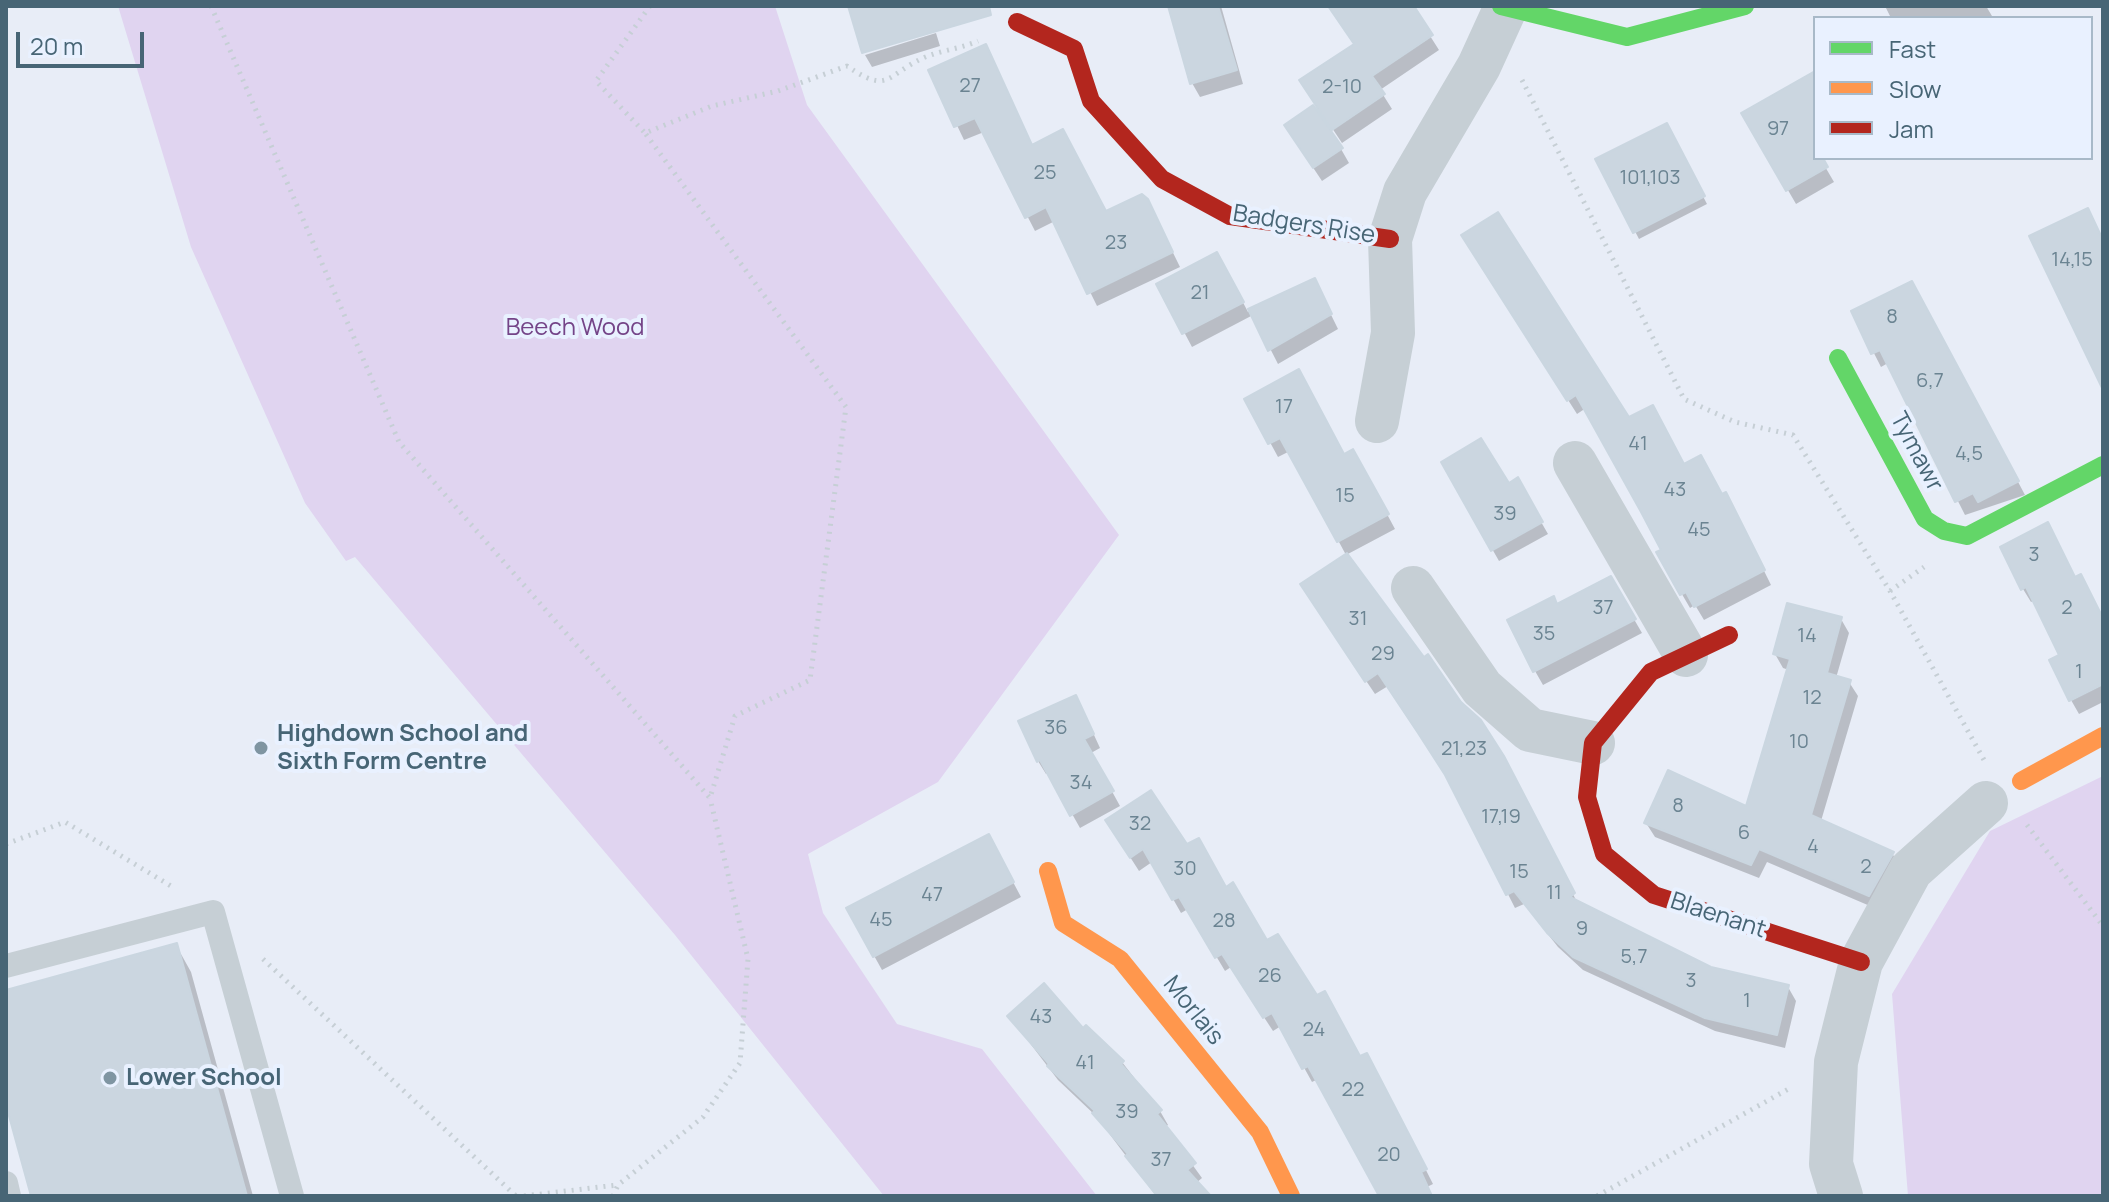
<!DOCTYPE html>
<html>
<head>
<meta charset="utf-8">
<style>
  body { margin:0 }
  #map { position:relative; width:2109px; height:1202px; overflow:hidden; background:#e8edf7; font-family:Manrope,sans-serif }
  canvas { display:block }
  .frame { position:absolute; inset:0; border:8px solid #476575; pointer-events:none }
  .legend { position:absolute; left:1813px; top:16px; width:280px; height:144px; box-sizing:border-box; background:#e9f1ff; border:2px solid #a8b9c8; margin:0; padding:10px 14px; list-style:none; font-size:24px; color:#476575 }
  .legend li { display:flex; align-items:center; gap:16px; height:40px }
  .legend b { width:40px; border:2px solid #a8b9c8 }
  .scale { position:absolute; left:16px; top:32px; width:128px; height:36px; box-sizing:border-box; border:4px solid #476575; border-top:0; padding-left:10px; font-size:24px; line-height:28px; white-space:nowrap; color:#476575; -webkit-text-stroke:6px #e9f1ff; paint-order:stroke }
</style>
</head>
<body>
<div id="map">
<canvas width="2109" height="1202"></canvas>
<div class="frame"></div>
<ul class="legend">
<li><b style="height:10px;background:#63d668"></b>Fast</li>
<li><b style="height:10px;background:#ff974d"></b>Slow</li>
<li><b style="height:10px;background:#b3261e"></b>Jam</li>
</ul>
<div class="scale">20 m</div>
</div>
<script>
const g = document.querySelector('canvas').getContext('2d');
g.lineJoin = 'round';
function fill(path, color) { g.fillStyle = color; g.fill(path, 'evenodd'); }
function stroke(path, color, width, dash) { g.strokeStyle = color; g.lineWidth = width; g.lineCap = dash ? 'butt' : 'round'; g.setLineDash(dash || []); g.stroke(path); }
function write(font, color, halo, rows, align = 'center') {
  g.font = font + ' Manrope,sans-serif'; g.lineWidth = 8; g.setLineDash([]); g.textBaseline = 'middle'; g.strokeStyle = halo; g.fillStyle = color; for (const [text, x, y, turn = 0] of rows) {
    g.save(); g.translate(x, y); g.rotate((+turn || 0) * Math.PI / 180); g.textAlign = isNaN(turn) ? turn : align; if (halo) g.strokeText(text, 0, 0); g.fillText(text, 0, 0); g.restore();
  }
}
fill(new Path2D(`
  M118,6H775L807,105L1119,535L938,782L808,854L823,913L897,1024L982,1049L1097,1196H884L675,935L355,557L346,561L305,503L191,247Z
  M2103,776V1196H1908L1892,994L1990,831Z`), '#e0d4f0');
fill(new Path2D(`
  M1170,6H1221L1243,84L1200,97L1192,83Z
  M1350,6H1411L1439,50L1380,90L1392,109L1342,143L1310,95L1356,45Z
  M1885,6H1986L1992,16L1891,18Z
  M936,33L940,46L872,67L865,55Z
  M931,71L1033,147L1106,213L1155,216L1180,267L1097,306L1055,221L1035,231L984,132L964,140Z
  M1815,73V158H1820L1834,182L1796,204L1744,114Z
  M1666,125L1707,204L1639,239L1598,160Z
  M1294,139L1341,149L1349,163L1322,181Z
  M1472,249L1629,420L1733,508L1771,585L1704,620L1695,605L1690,608L1658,553L1663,550L1586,408L1577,414Z
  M1225,268L1248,312L1314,280L1338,329L1278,364L1253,315L1192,347L1159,285Z
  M1920,297L2025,495L1965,515L1888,363L1881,367L1853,312Z
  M1247,400L1344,456L1353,451L1395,529L1346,555L1290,451L1278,457Z
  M1443,463L1508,486L1517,480L1548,534L1499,561Z
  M2047,524L2075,579L2103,619V702L2079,714L2071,700L2062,656L2035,600L2031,602L2023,589Z
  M1610,578L1642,633L1543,685L1535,671L1557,606Z
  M1311,599L1511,773L1578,904L1710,968L1788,987L1796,1001L1785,1048L1715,1031L1583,970L1558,947L1524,904L1515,908L1451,782L1388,686L1375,694Z
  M1841,619L1849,633L1836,678L1849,682L1858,696L1821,821L1892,853L1900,867L1877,909L1767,862L1759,878L1655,837L1646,823L1748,809L1789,670L1783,668L1775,654Z
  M1083,711L1100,748L1091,753L1120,806L1080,828L1049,773L1046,774L1038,761Z
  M1116,835L1186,847L1226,889L1360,1059L1375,1069L1433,1184L1427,1187L1431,1196H1381L1318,1079L1312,1082L1281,1026L1273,1031L1231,967L1225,971L1188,909L1181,913L1152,862L1139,871Z
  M996,850L1021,897L882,970L848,909Z
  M176,945L191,972L253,1196H33L6,1097V992Z
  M1010,1017L1083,1031L1122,1062L1160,1111L1168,1125L1165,1127L1202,1178L1196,1183L1208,1196H1156L1096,1116L1058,1080Z`), '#0003');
const building = new Path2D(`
  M848,6H989L991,15L862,53Z
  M1168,6H1218L1237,70L1190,84Z
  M1328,6H1414L1433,35L1372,76L1385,94L1332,130L1299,80L1354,44Z
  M986,44L1032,145L1063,129L1106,211L1142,194L1148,199L1173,252L1087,294L1046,207L1025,218L975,118L954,127L928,70Z
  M1815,71V158H1823L1828,167L1786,191L1741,113Z
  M1313,105L1343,148L1313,168L1284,125Z
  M1667,123L1705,196L1633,233L1595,159Z
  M2088,208L2103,240V390L2029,236Z
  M1498,212L1629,417L1653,405L1684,464L1701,455L1722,494L1726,492L1765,570L1694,607L1686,592L1680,595L1656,552L1661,550L1641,512L1576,395L1567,401L1461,235Z
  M1217,252L1244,302L1182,334L1156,284Z
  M1315,278L1332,314L1268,351L1248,309Z
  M1912,281L2019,481L1978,502L1973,493L1955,502L1880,350L1871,354L1851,311Z
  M1299,369L1344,454L1353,449L1389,514L1337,542L1280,438L1268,444L1244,399Z
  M1481,438L1509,483L1518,477L1543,522L1491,551L1441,462Z
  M2048,522L2075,577L2081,574L2103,618V684L2069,701L2049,660L2059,655L2026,587L2021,590L2000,547Z
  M1347,553L1424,657L1428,654L1461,702L1481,720L1504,756L1575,893L1570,897L1711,967L1789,985L1777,1035L1705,1018L1573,957L1547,933L1514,891L1506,895L1445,775L1418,733L1378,673L1365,682L1300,584Z
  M1611,576L1636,619L1533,672L1507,620L1554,596L1557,604Z
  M1787,603L1842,617L1827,673L1851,680L1811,815L1894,852L1869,896L1759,849L1751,865L1644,823L1668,770L1746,806L1790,659L1773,654Z
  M1076,695L1094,734L1084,739L1114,791L1070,816L1040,760L1037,762L1018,721Z
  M1151,790L1187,844L1199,838L1226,887L1233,882L1267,940L1278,934L1317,995L1325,991L1360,1056L1367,1053L1427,1169L1421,1172L1432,1196H1379L1308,1066L1302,1069L1272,1013L1263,1018L1222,954L1215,958L1179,897L1172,900L1143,849L1130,858L1105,820Z
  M989,834L1014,882L873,957L846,908Z
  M177,943L247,1196H31L6,1105V990Z
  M1044,983L1083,1028L1086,1025L1124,1061L1121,1064L1162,1110L1157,1114L1196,1163L1187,1170L1211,1196H1157L1125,1156L1128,1154L1092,1113L1095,1111L1047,1066L1049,1064L1007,1016Z`);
fill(building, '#cbd6e0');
stroke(building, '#cad6e0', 2);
stroke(new Path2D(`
  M211,6L399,442L710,798L735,716L810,680L846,407L645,133
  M650,6L596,81L645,133L712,106L778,91L847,66C889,95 886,75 923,58C941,50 960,49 978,41
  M1522,80L1684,399L1735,422L1793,435L1890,591L1984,760
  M1890,591L1924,567
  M2027,825L2103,926
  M6,844L65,822L171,886
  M263,959L516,1196
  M524,1196L617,1185
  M613,1196L618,1185L703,1117L740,1063L748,959L710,798
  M1597,1196L1792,1087`), '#c6cfd5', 5, [2, 6]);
stroke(new Path2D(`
  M6,966L213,912L292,1196
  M6,1183L9,1196`), '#c6cfd5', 24);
stroke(new Path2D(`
  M1377,421L1393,333L1390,239L1405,192L1479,66L1505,9
  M1575,463L1686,655
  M1413,588L1482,688L1530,730L1593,743
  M1841,1196L1831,1164L1836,1062L1861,962L1911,870L1986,803`), '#c6cfd5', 44);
stroke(new Path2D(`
  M1501,6L1627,37L1745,6
  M1838,358L1925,519L1944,531L1967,536L2103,465`), '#63d668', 18);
stroke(new Path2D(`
  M2021,781L2103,736
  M1048,871L1063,923L1120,959L1260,1132L1291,1196`), '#ff974d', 18);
stroke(new Path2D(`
  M1017,22L1074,49L1091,101L1162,179L1230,216L1390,239
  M1729,635L1651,672L1593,743L1587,797L1604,854L1654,895L1861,962`), '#b3261e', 18);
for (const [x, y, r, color] of [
  [261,748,8,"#7f95a2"],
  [110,1078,8,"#7f95a2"]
]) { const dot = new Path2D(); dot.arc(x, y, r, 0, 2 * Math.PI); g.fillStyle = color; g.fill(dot); stroke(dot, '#e9f1ff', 3); }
write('20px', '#6b8492', null, [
  ["27",970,86],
  ["2-10",1342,87],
  ["97",1778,129],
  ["25",1045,173],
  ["101,103",1650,178],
  ["23",1116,243],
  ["14,15",2072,260],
  ["21",1200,293],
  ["8",1892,317],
  ["6,7",1930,381],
  ["17",1284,407],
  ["41",1638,444],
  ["4,5",1969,454],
  ["43",1675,490],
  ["15",1345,496],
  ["39",1505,514],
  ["45",1699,530],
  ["3",2034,555],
  ["37",1603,608],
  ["2",2067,608],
  ["31",1358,619],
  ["35",1544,634],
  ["14",1807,636],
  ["29",1383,654],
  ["1",2079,672],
  ["12",1812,698],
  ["36",1056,728],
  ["10",1799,742],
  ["21,23",1464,749],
  ["34",1081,783],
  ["8",1678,806],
  ["17,19",1501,817],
  ["32",1140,824],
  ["6",1744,833],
  ["4",1813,847],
  ["2",1866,867],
  ["30",1185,869],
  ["15",1519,872],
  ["11",1554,893],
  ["47",932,895],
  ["45",881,920],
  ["28",1224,921],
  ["9",1582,929],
  ["5,7",1634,957],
  ["26",1270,976],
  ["3",1691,981],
  ["1",1747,1001],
  ["43",1041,1017],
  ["24",1314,1030],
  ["41",1085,1063],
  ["22",1353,1090],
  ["39",1127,1112],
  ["20",1389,1155],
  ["37",1161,1160]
]);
write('24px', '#476575', '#e9f1ff', [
  ["Badgers Rise",1304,225,9],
  ["Tymawr",1916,452,62],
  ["Blaenant",1718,916,18],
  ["Morlais",1193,1011,51]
]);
write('24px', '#744488', '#e9f1ff', [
  ["Beech Wood",575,328]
]);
write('bold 24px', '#476575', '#e9f1ff', [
  ["Highdown School and",277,734],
  ["Sixth Form Centre",277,762],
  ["Lower School",126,1078]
], 'left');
</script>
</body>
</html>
